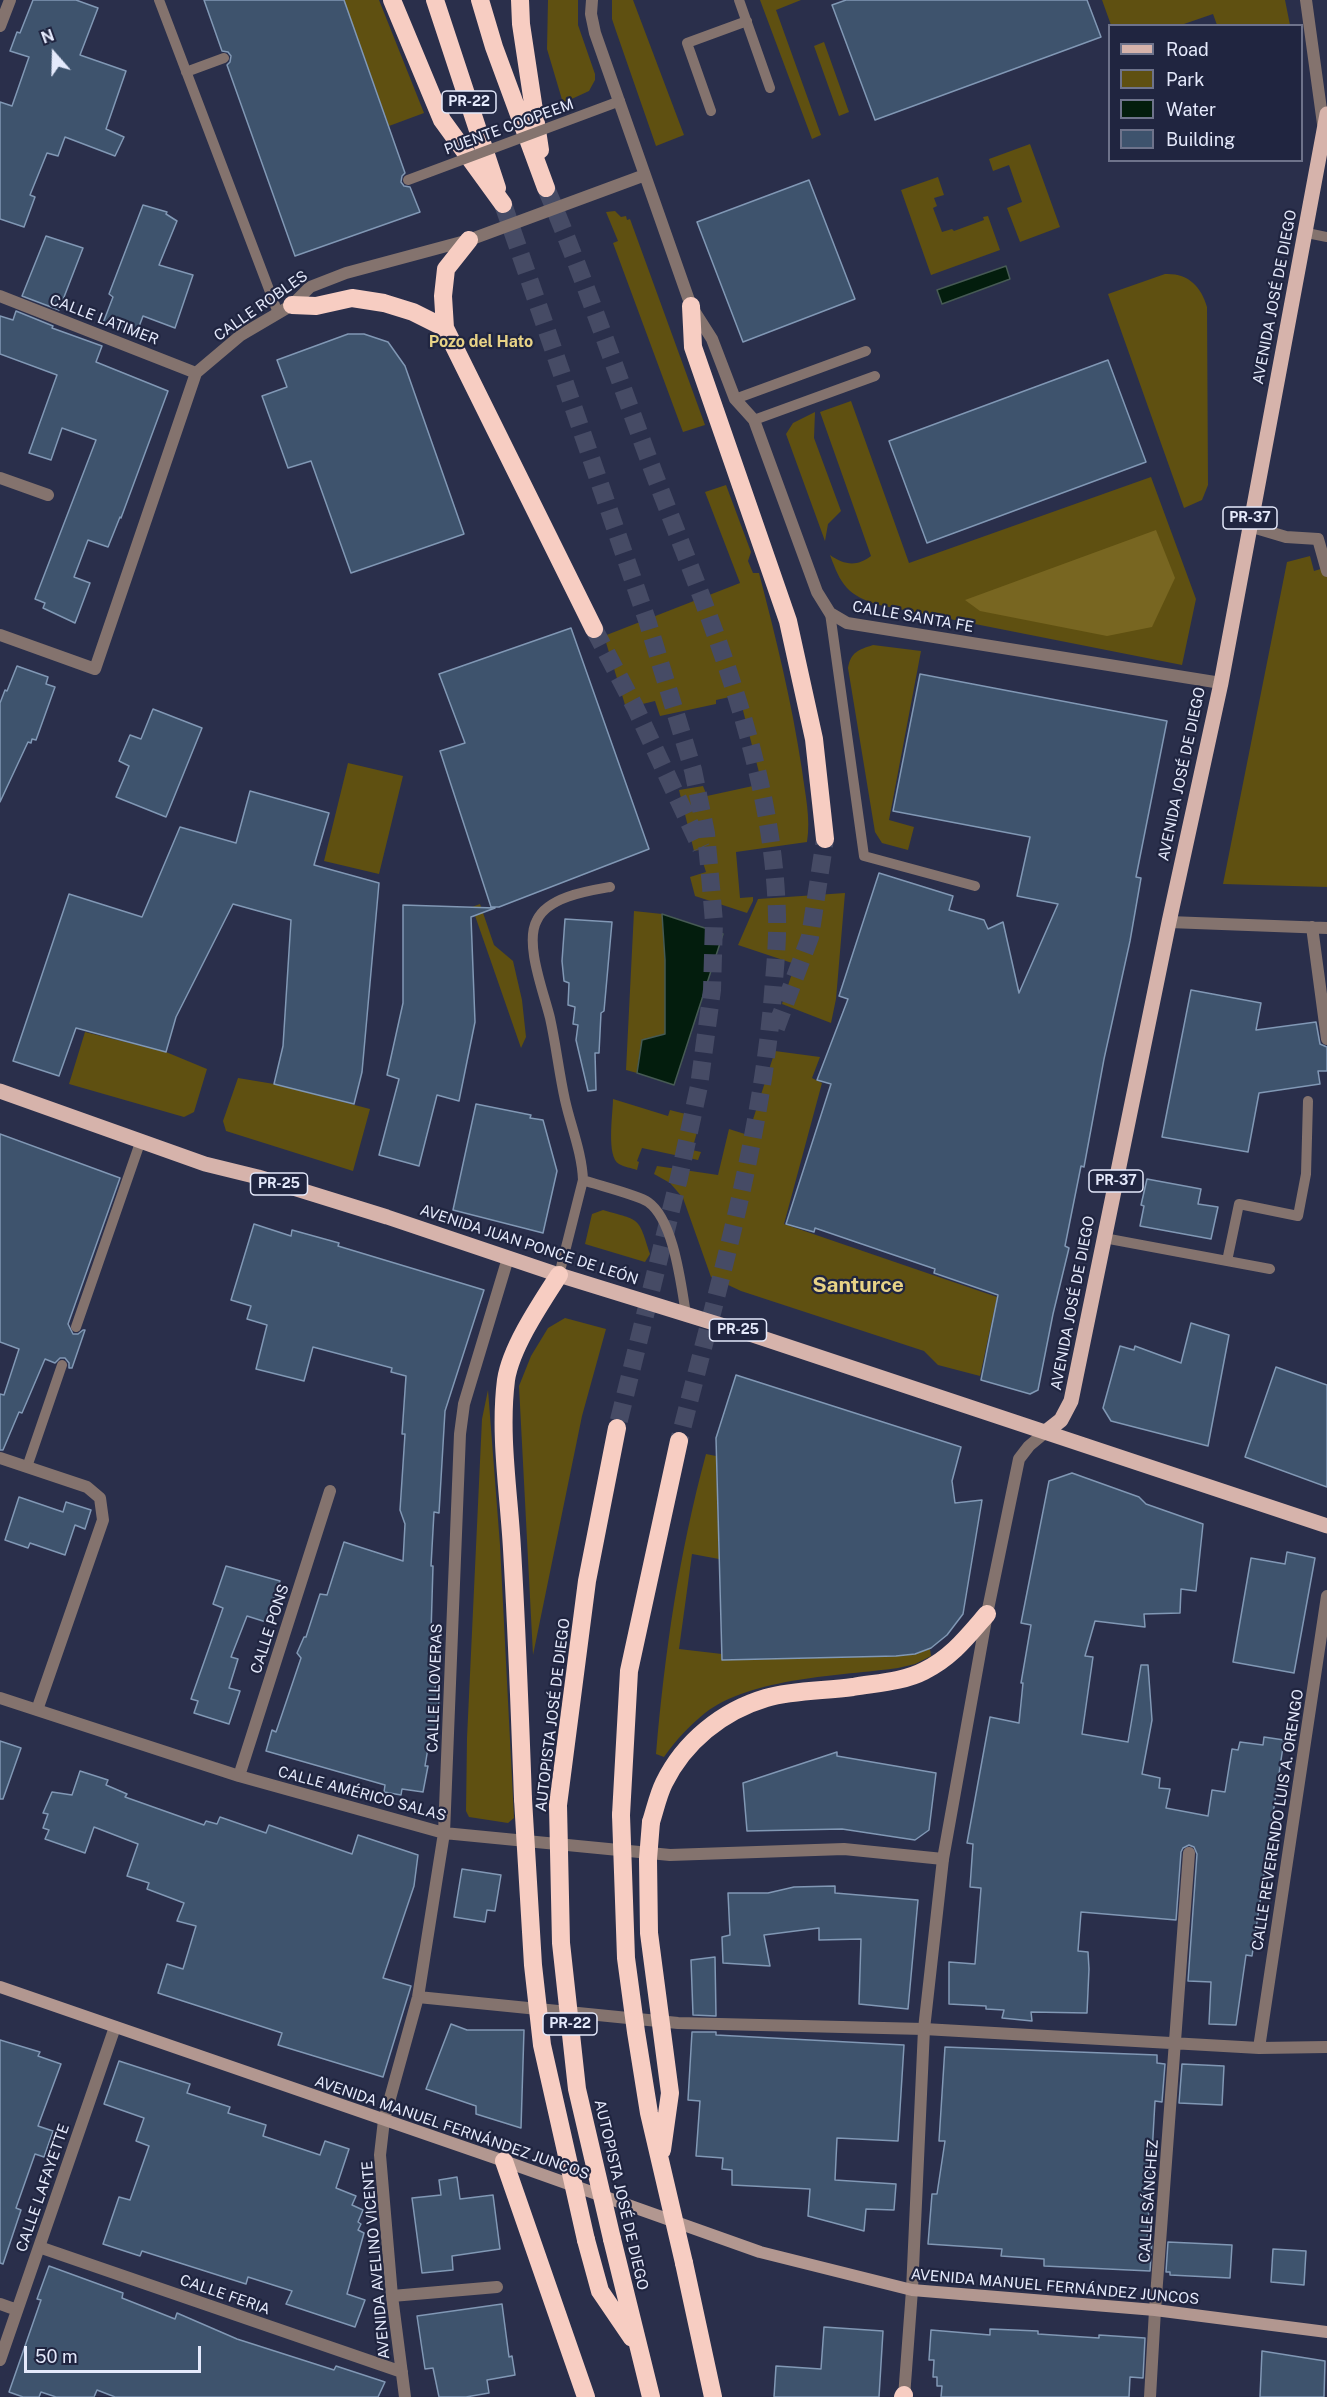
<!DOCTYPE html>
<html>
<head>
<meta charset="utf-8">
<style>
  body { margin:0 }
  #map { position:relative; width:1327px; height:2397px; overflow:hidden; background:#2a2f4b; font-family:"Public Sans",sans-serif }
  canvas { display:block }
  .legend { position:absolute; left:1108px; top:24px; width:195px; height:138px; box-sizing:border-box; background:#202540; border:2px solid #6e738b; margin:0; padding:8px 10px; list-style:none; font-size:18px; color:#e4e9fb }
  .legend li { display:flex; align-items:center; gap:12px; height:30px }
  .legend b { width:30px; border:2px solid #6e738b }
  .north { position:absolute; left:24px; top:24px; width:60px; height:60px; -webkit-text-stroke:4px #202540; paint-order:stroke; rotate:340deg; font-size:16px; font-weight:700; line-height:24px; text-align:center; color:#e4e9fb }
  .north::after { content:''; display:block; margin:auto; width:21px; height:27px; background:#e4e9fb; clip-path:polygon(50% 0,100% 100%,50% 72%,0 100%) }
  .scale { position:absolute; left:24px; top:2346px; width:177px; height:27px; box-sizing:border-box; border:3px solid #e4e9fb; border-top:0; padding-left:8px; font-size:18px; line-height:21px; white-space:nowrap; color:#e4e9fb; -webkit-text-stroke:4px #202540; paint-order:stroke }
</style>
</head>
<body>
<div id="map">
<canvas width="1327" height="2397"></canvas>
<ul class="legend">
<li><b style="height:8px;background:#d6b3ab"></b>Road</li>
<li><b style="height:16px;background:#5f5011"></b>Park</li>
<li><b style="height:16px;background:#031d0d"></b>Water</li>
<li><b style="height:16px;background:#3e536d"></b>Building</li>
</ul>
<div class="north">N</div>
<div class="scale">50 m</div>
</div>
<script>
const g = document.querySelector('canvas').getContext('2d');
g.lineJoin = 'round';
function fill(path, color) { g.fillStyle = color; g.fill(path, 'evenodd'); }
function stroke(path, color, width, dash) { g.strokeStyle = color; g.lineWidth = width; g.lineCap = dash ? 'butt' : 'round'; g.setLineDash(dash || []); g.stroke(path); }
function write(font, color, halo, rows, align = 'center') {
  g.font = font + ' "Public Sans",sans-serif'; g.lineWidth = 4.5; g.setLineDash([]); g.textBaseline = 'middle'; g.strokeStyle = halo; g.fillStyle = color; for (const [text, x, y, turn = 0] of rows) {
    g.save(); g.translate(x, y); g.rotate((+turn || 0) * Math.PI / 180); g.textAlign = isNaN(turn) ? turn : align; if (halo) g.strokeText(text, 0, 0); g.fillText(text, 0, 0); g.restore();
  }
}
fill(new Path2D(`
  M344,0H379L424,113L389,126Z
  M548,0H578V25L595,74V80L589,91L563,103L547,49Z
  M612,0H633L684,135L656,146L616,31L612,19Z
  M760,0H801L776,10L821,135L812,139Z
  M1102,0H1285L1290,25H1217L1213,14L1181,25H1111Z
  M824,42L849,112L839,116L814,46Z
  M1030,144L1060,227L1020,242L1007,208L1022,202L1009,165L993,171L989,159Z
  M938,177L944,195L934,198L937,206L933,208L942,232L952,229L954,231L984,220L983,217L988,216L1000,250L931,275L901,190Z
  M615,211L621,217L626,216L627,220L630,219L705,425L683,432L613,243L618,241L606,212Z
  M1165,274C1188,273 1201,286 1207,307L1208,485L1202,500L1184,508L1108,294Z
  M851,401L909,563L1151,477L1196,599L1182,665L879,605C847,595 841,585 830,555C844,565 857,567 871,556L820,412Z
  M815,412L814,438L841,511L828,524L825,541L786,434L793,423Z
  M726,485L751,552L748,561L753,573H759C776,638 792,703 802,770C805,794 811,818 807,842L736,852L740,898L753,897V901L747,913L695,896L690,877L706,872L699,850L694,851L679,790L703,786L707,796L762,784L739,695L716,700V704L660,716L655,701L626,708L604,636L740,583L705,492Z
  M1310,556L1314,571L1327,567V887L1223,884L1287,562Z
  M873,645L921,651L889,820L914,827L908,850L882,843L875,832L848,668C851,652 858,650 873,645Z
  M348,763L403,776L379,874L324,861Z
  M845,893L836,999L831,1023L782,1004L795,964L738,945L758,899Z
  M480,904L494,945L513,961L522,1000L526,1037L521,1048L472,907Z
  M634,911L662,914L665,960V1035L642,1040L637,1073L626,1070Z
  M85,1032L166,1052L207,1069L194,1112L184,1117L69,1084Z
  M775,1051L820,1057L812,1078L822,1083L784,1224L997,1297L980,1376L938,1365L924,1351L741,1291L711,1277L683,1198L670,1183L654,1174L657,1166L718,1175L729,1129L748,1135Z
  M238,1078L274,1084L370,1109L353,1171L226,1131L223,1121Z
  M613,1099L668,1116L670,1110L701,1118L692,1150L701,1152L698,1160L642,1148L637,1161L639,1162L637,1170C632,1168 624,1167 619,1164C606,1157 613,1113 613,1099Z
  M603,1210C641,1221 638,1216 650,1254L645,1262L585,1244L592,1214Z
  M565,1318L606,1329L582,1416L533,1655L519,1386L531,1356L548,1328Z
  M488,1390L500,1545L514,1818L508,1823L469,1817L466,1811L467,1738L482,1419Z
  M706,1454L716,1456L719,1559L692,1554L679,1649L722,1654L723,1660L896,1656L915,1654L930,1649L931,1656L915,1664L898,1668C841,1676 752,1677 705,1713C689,1726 676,1740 664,1757L656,1754C665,1650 679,1554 706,1454Z`), '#5f5011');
fill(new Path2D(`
  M1156,530L1175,578L1152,627L1107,636L980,611L965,600Z`), '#786621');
const water = new Path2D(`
  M1006,266L1010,279L942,304L937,290Z
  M662,914L723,934L674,1085L637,1073L642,1040L665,1034V960Z`);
fill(water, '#031d0d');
stroke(water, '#465a54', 1.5);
const building = new Path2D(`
  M33,0H76L98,8L80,55L126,71L106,129L124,137L115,156L65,137L58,156L47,153L30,195L35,197L24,227L0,219V102L12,106L29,57L10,51L17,32L20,33Z
  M204,0H344L405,173L402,176L401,182L404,186L410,187L420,212L295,256L227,65L230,62L231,56L228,52L222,51Z
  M846,0H1087L1101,37L875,120L832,5Z
  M809,180L855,299L743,342L697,222Z
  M143,205L167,212L166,214L177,221L159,265L193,275L175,328L143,316L137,332L103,323L113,297L109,294Z
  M46,236L83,248L59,310L22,296Z
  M16,311L53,326L52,328L102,346L96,362L168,391L121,518L120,517L108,547L88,540L74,577L90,583L75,623L43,608L45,603L35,599L96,440L62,428L51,460L29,453L57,375L0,354V316L13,320Z
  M348,334H364L388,342L405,366L464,534L351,573L311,461L288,468L262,396L287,387L277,360Z
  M1108,360L1146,462L927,543L889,441Z
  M571,628L649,849L499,907H491L440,751L465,743L439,674Z
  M17,666L48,677L46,684L55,687L36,740L32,739L31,743L28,742L0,802V703L5,690L7,691Z
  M920,674L1167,721L1136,877L1141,878L1130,941L1104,1059L1084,1167L1081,1166L1065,1246L1069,1248L1053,1314L1038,1390L1030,1394L981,1380L998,1295L934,1273L935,1269L815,1228L814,1232L786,1224L831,1084L817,1080L848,999L839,996L879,873L953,896L949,910L984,920L988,929L1003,922L1019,993L1058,904L1017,896L1030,837L893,811Z
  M153,709L202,728L166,817L116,797L129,766L119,761L130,735L141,739Z
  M250,791L329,813L314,865L379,883L362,1072L354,1104L274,1084L283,1046L291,920L233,904L176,1017L166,1052L76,1028L59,1076L13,1061L69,894L142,917L180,827L236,843Z
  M403,905L495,908L471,917L475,1022L459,1101L437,1095L419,1166L379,1155L399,1079L387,1075L403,1003Z
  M565,919L612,922L604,1011L601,1013L599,1053H595L596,1090L588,1091L576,1040L578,1025L573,1024L575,1007L568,1005L569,983L564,981L562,961Z
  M1191,990L1261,1003L1256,1030L1316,1022L1320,1044L1327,1047V1071H1318L1320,1084L1259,1093L1248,1152L1162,1137Z
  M476,1104L531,1115L530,1118L543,1120L557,1171L543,1233L453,1210Z
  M0,1134L120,1178L68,1324L73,1334H78L83,1330H85L72,1368H69V1363L65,1358H60L55,1363L45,1359L22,1413L19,1412L3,1450H0V1394L4,1395L19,1349L0,1342Z
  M1147,1179L1201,1189L1198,1204L1218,1207L1211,1239L1140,1226L1144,1206L1141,1205Z
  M254,1224L291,1236L292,1230L339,1243L338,1246L484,1290L445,1411L439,1513L434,1512L431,1566H433L431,1633H434V1645H436L437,1680L434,1692L440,1694L435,1731L431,1730L425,1766H428L423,1792L402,1789L401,1795L384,1792L385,1785L266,1751L272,1730L276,1732L301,1658L297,1653L304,1637H306L320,1594L327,1595L344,1542L403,1561L405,1524L400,1510L405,1434H402L406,1376L391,1372L392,1368L313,1347L304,1381L256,1369L267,1325L247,1319L251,1306L231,1300Z
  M1191,1323L1229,1335L1208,1446L1111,1421L1103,1408L1120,1346L1134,1350L1135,1346L1181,1363Z
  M1276,1367L1327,1385V1487L1245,1457Z
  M736,1375L961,1447L952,1481L955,1503L982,1500L963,1614L947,1635L931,1648L915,1654L896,1656L722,1660L716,1438Z
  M1072,1473L1139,1497L1146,1504L1203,1524L1196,1591L1181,1589L1180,1613L1144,1614L1145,1627L1095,1621L1085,1656L1093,1657L1082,1734L1128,1742L1141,1665H1148L1152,1720L1142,1774L1160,1778L1159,1788L1170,1789L1166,1808L1208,1816L1212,1790L1225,1792L1232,1749L1238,1750L1240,1742L1263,1745L1264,1737L1284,1740L1252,1956L1246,1955L1236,2025L1209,2024L1211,1982L1188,1981L1197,1854L1194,1847L1189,1845L1183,1848L1181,1852L1176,1920L1081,1912L1078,1951L1088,1952L1089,1969L1087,2013L1031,2012L1032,2021L1002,2018L1004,2010L986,2009V2006L949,2004V1962L975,1964L981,1888L970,1887L973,1844L967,1843L990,1717L1019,1723L1023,1683H1021L1031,1625L1021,1623L1049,1481Z
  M19,1497L63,1512L66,1502L91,1510L85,1529L75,1525L65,1555L30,1543L28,1548L5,1540Z
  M1287,1552L1315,1558L1294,1673L1233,1662L1251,1558L1285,1564Z
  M226,1566L280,1581L266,1622L247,1616L231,1657L238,1659L229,1688L240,1691L229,1724L194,1713L198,1701L191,1699L223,1608L213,1604Z
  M0,1741L21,1748L3,1799H0Z
  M837,1752V1756L936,1773L929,1830L915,1840L842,1829L747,1831L743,1783Z
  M80,1771L108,1780L106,1785L127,1794L125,1797L204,1825L206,1821L217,1824L220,1817L266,1833L269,1825L352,1854L358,1835L418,1855L414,1886L383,1978L411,1986L383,2077L278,2045L282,2033L158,1993L167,1964L183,1969L196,1926L177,1921L184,1903L147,1889L149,1883L127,1876L138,1844L94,1827L85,1853L45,1839L49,1830L43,1828L48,1814L43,1813L52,1792L72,1795Z
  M462,1869L501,1875L495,1911L487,1910L485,1922L454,1917Z
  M835,1886V1893L918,1900L908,2009L859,2004L861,1939L819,1940V1928L764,1935L770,1966L723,1963L722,1937L730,1935L728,1893H768L794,1887Z
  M715,1957L716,2016L693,2015L691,1960Z
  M451,2024L467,2030H524L521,2128L476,2114V2106L426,2089Z
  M692,2032H716V2035L904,2045L898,2141L837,2138L835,2180L896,2184L894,2210L866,2209L864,2231L808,2216L810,2189L732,2185V2170L722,2169L723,2158L696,2156L700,2101L688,2100Z
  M0,2040L40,2052L38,2056L61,2064L38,2126L53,2131L44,2157L35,2154L16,2208L21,2210L3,2264L0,2263Z
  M945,2047L1157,2055V2063L1165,2064L1162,2102L1155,2101L1147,2241H1152L1150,2271L1044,2266V2259L1001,2256L1002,2249L928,2244L932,2194H937L945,2141H939Z
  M119,2061L190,2084L187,2093L230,2107L228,2113L266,2125L263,2136L320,2155L325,2141L349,2149L336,2188L356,2196L352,2205L363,2210L358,2222L361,2224L358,2230L364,2233L347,2294L365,2300L355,2327L286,2304L292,2291L248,2277L246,2284L142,2251L140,2256L103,2244L119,2197L130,2200L149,2146L136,2141L144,2118L104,2104Z
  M1182,2064L1224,2066L1222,2105L1179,2103Z
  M457,2177L460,2199L493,2195L500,2249L452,2256L453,2270L422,2273L412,2198L441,2195L439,2180Z
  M1168,2242L1232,2245L1230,2278L1170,2275V2272H1166Z
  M1273,2249L1306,2251L1304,2285L1271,2282Z
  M49,2266L123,2293L122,2298L175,2319L177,2313L237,2339L334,2370L336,2366L385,2382L378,2397H115L97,2390L94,2397H56L41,2392L39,2397H23L9,2392L41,2300L37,2299Z
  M502,2304L509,2357L512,2356L515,2375L487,2380L489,2393L466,2397H439L433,2368L425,2369L417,2316Z
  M824,2327L883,2331L879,2397H774L776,2366L821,2369Z
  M990,2329L1038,2331V2334L1099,2338V2335L1145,2338L1143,2378L1130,2377L1129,2397H941L942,2386H937V2377H933L934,2360H929L931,2330L990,2335Z
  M1262,2351L1325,2361L1324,2397H1260Z`);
fill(building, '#3e536d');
stroke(building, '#8198b5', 1.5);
stroke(new Path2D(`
  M546,188C586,282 619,380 655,476C709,618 773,761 777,915C778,945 774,976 772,1006C758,1154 715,1298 679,1441
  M503,204L647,620L693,770L706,833L711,887L714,922L712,990L699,1086L679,1178L617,1428
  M594,629L635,707L701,848
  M776,1028L810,937L825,839`), '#464b65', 18, [18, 9]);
stroke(new Path2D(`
  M159,0L278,313
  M739,0L770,88
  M186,72L224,58
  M711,111L687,43L747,21
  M1307,233L1327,237
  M735,399L866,351
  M754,420L875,376
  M830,613L864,856L975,886
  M583,1180C597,1185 638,1195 648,1202C674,1220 681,1285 686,1314
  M1104,1238L1270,1269
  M1227,1261L1239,1204L1298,1216L1306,1174L1308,1101
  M559,1275L583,1180C582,1153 571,1127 565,1100C559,1073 556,1045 550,1018C544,993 524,943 537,920C548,897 587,891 610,887
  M76,1327L141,1140
  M27,1467L62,1365`), '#84736e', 10);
stroke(new Path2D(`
  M592,0L591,14L595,33L691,306L712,339L735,399L754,420L817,592L830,613L847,623L1221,683
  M0,26L10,0
  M0,296L196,373
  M0,478L48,495
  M1249,526L1286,537L1318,539L1327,571
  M0,635L95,669L196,373L241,335L292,305L310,287L346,273L469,240L645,175
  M1169,922L1327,928
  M1312,927L1327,1039
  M0,1458L87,1487L100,1498L103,1520L37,1710
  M0,1698L239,1776L444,1833L670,1855L844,1849L943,1859
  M239,1776L330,1491
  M418,1997L678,2023L924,2029L1259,2048L1327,2047
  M1259,2048L1327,1596
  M39,2247L402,2372
  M392,2296L497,2287
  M0,2304L17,2310
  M0,2360L115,2027
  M405,2397L392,2296L380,2155L384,2120L418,1997L444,1833L460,1434L464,1404L508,1258
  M904,2397L912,2290
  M1150,2397L1155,2310L1189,1853`), '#84736e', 12);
stroke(new Path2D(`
  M1306,0L1323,124
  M912,2290L924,2029L943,1859L987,1614L1019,1459L1029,1446L1047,1431`), '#84736e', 12);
stroke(new Path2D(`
  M0,1987L504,2161L760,2252L912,2290L1155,2310L1327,2332`), '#b29790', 12);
stroke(new Path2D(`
  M0,1091L205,1164L258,1177L387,1217L559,1275L753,1335L1327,1526
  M1047,1431L1061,1420L1071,1401L1169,922L1221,683L1327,114`), '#d6b3ab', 15);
stroke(new Path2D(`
  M392,0L442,120L503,204
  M435,0L497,188
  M480,0L494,47L546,188
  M520,0L521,24L540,150
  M469,240L446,269L443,296L445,328L594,629
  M292,305L316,306L352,298L384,303L413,312L445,328
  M691,306L693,347L788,621L814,739L825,839
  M523,1799C520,1716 517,1632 512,1549C509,1494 499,1435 506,1380C511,1347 541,1303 559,1275
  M558,1805L587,1581L617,1428
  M621,1815L629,1671L679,1441
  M651,1822C655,1810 658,1795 664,1783C684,1742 722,1711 766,1698C794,1690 824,1691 853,1687C875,1683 903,1682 924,1671C952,1657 967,1637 987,1614
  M504,2161L586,2397
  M612,2239L651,2397
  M586,2240L600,2291L632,2338
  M684,2263L713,2397
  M903,2397L904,2395`), '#f7cdc2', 18);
stroke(new Path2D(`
  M408,180L620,101`), '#84736e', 10);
stroke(new Path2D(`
  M523,1799L533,1965L542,2045L586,2240
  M558,1805L561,1943L577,2089L612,2239
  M621,1815L626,1958L636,2032L649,2113L684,2263
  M651,1822L648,1859L649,1933L670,2093L662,2150`), '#f7cdc2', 18);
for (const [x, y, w] of [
  [469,102,54],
  [1250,518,54],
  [1116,1181,54],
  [279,1184,57],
  [738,1330,57],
  [570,2024,54]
]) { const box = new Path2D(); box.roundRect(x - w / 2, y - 11, w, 22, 4.5); g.fillStyle = '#202540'; g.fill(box); stroke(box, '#e4e9fb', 1.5); }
write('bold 14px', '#e4e9fb', null, [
  ["PR-22",469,102],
  ["PR-37",1250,518],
  ["PR-37",1116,1181],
  ["PR-25",279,1184],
  ["PR-25",738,1330],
  ["PR-22",570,2024]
]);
write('15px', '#e4e9fb', '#202540', [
  ["PUENTE COOPEEM",509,127,-20],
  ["AVENIDA JOSÉ DE DIEGO",1275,297,-79],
  ["CALLE ROBLES",261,306,-35],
  ["CALLE LATIMER",104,320,21],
  ["CALLE SANTA FE",913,617,10],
  ["AVENIDA JOSÉ DE DIEGO",1182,774,-78],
  ["AVENIDA JUAN PONCE DE LEÓN",529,1245,18],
  ["AVENIDA JOSÉ DE DIEGO",1073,1303,-79],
  ["CALLE PONS",270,1629,-72],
  ["CALLE LLOVERAS",435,1688,-88],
  ["AUTOPISTA JOSÉ DE DIEGO",553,1715,-83],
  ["CALLE AMÉRICO SALAS",362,1794,15],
  ["CALLE REVERENDO LUIS A. ORENGO",1278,1820,-81],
  ["AVENIDA MANUEL FERNÁNDEZ JUNCOS",452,2128,19],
  ["CALLE LAFAYETTE",43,2188,-71],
  ["AUTOPISTA JOSÉ DE DIEGO",621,2195,77],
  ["CALLE SÁNCHEZ",1149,2201,-86],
  ["AVENIDA AVELINO VICENTE",376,2260,-95],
  ["AVENIDA MANUEL FERNÁNDEZ JUNCOS",1055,2287,5],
  ["CALLE FERIA",225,2295,19]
]);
write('bold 16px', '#e8d386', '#202540', [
  ["Pozo del Hato",481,342]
]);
write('bold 21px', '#e8d386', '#202540', [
  ["Santurce",858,1286]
]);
</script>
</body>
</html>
